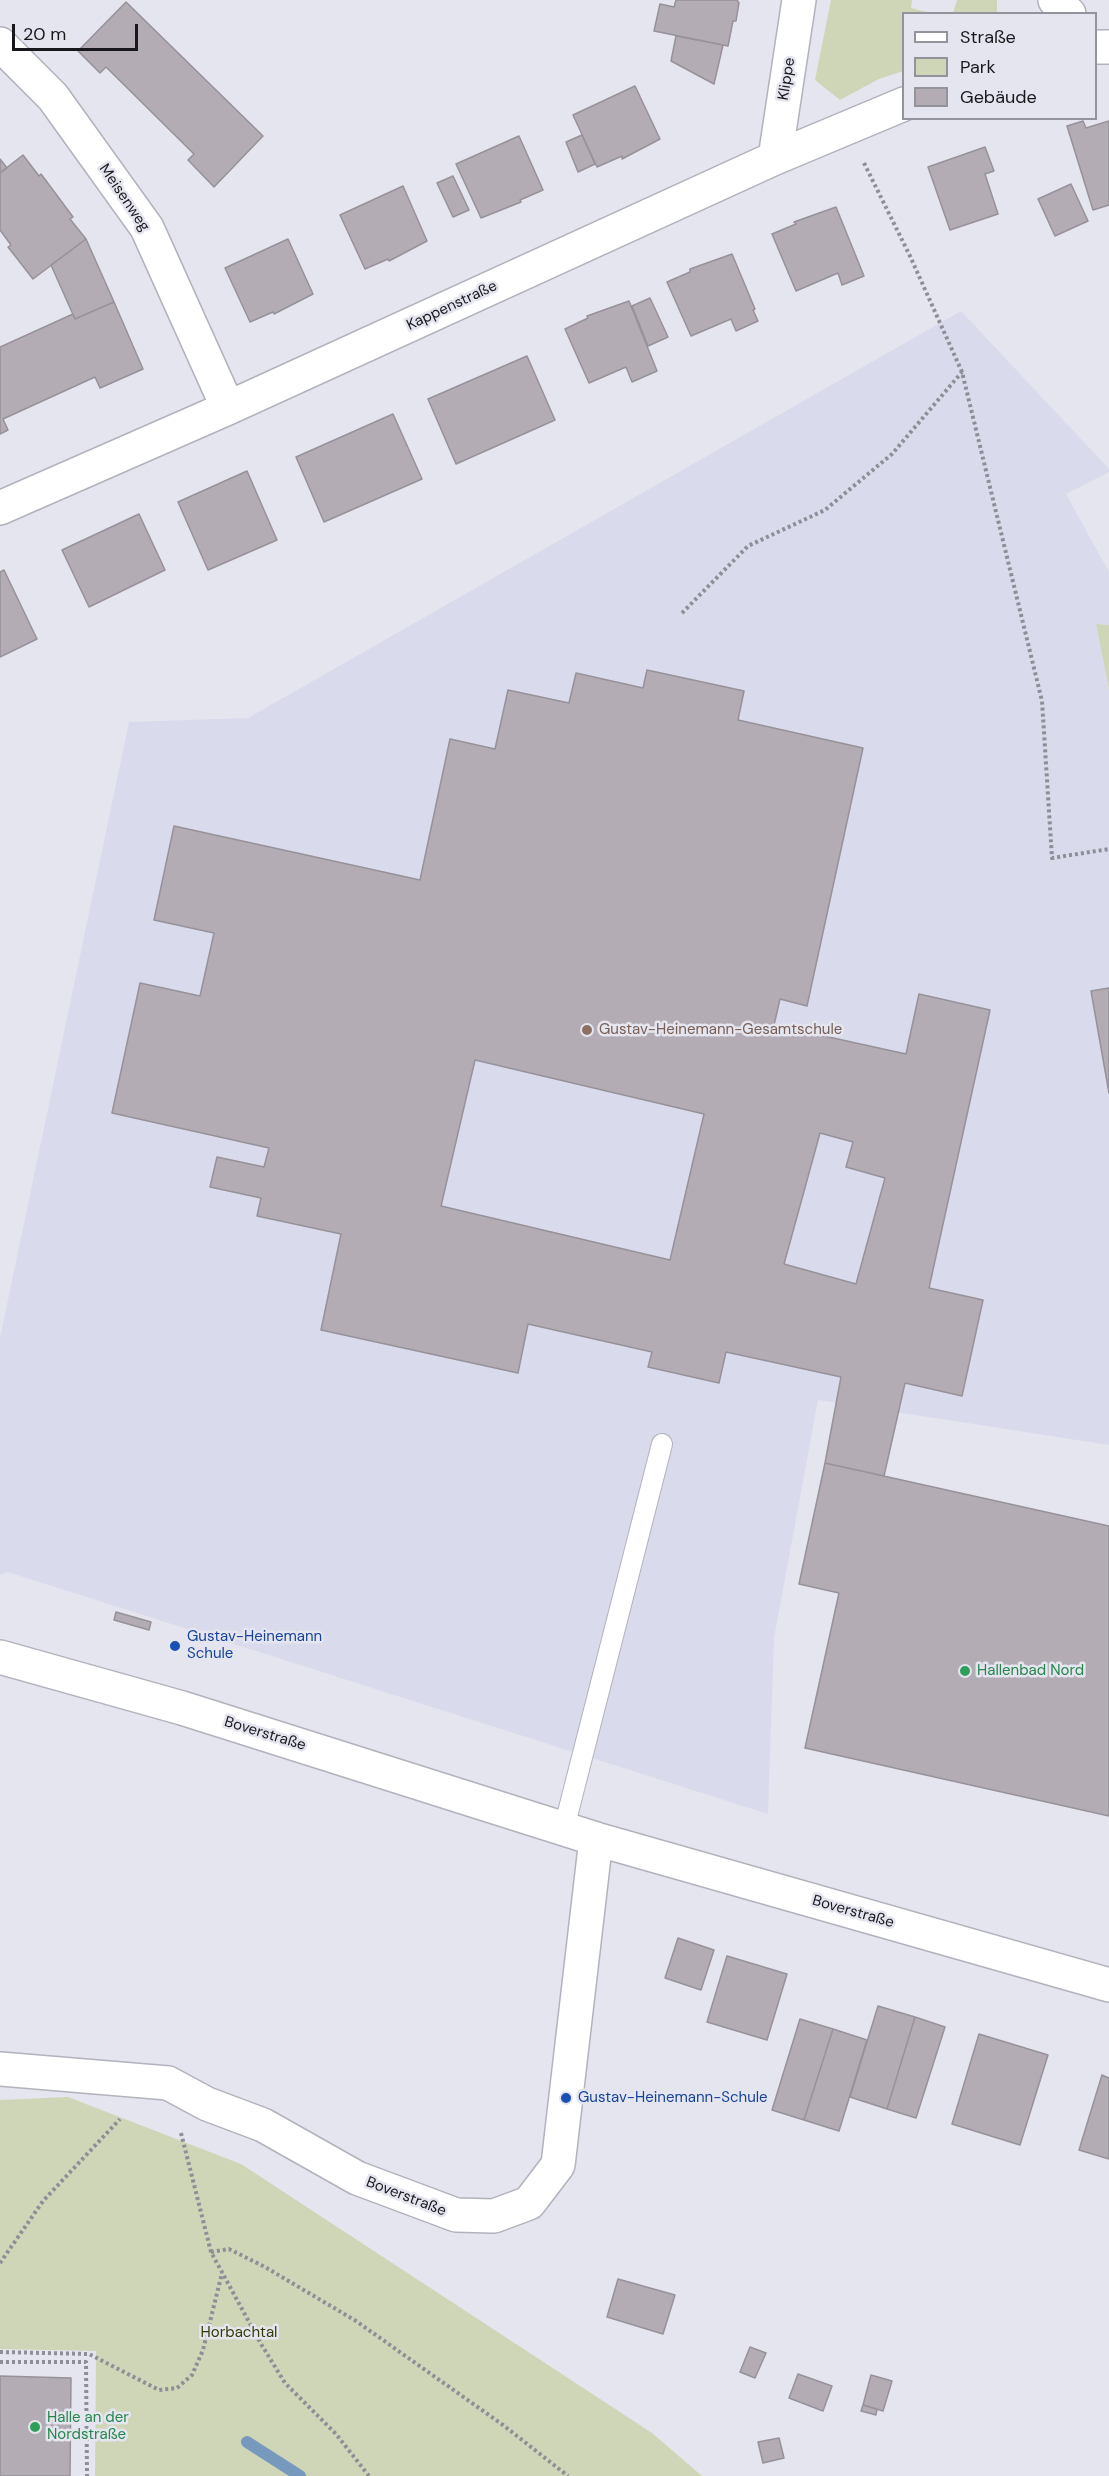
<!DOCTYPE html>
<html>
<head>
<meta charset="utf-8">
<style>
  body { margin:0 }
  #map { position:relative; width:1109px; height:2476px; overflow:hidden; background:#e5e5f0; font-family:"DM Sans",sans-serif }
  canvas { display:block }
  .legend { position:absolute; left:902px; top:12px; width:195px; height:108px; box-sizing:border-box; background:#e5e5f0; border:2px solid #93939b; margin:0; padding:8px 10px; list-style:none; font-size:18px; color:#18181c }
  .legend li { display:flex; align-items:center; gap:12px; height:30px }
  .legend b { width:30px; border:2px solid #93939b }
  .scale { position:absolute; left:12px; top:24px; width:126px; height:27px; box-sizing:border-box; border:3px solid #18181c; border-top:0; padding-left:8px; font-size:18px; line-height:21px; white-space:nowrap; color:#18181c; -webkit-text-stroke:4px #e5e5f0; paint-order:stroke }
</style>
</head>
<body>
<div id="map">
<canvas width="1109" height="2476"></canvas>
<ul class="legend">
<li><b style="height:8px;background:#fff"></b>Straße</li>
<li><b style="height:16px;background:#cfd6b8"></b>Park</li>
<li><b style="height:16px;background:#b3acb5"></b>Gebäude</li>
</ul>
<div class="scale">20 m</div>
</div>
<script>
const g = document.querySelector('canvas').getContext('2d');
g.lineJoin = 'round';
function fill(path, color) { g.fillStyle = color; g.fill(path, 'evenodd'); }
function stroke(path, color, width, dash) { g.strokeStyle = color; g.lineWidth = width; g.lineCap = dash ? 'butt' : 'round'; g.setLineDash(dash || []); g.stroke(path); }
function write(font, color, halo, rows, align = 'center') {
  g.font = font + ' "DM Sans",sans-serif'; g.lineWidth = 5; g.setLineDash([]); g.textBaseline = 'middle'; g.strokeStyle = halo; g.fillStyle = color; for (const [text, x, y, turn = 0] of rows) {
    g.save(); g.translate(x, y); g.rotate((+turn || 0) * Math.PI / 180); g.textAlign = isNaN(turn) ? turn : align; if (halo) g.strokeText(text, 0, 0); g.fillText(text, 0, 0); g.restore();
  }
}
fill(new Path2D(`
  M961,311L1109,469V472L1066,494L1109,572V625L1096,624L1109,691V1445L818,1400L774,1638L768,1814L8,1572L0,1575V1338L129,722L248,718Z`), '#d9daec');
fill(new Path2D(`
  M831,0H912L911,8L931,13L904,14L903,71L879,79L840,100L815,80Z
  M957,0H997V13H953Z
  M1096,624L1109,625V690Z
  M68,2097L241,2164L652,2433L702,2476H95L96,2351L0,2349V2100Z`), '#cfd6b8');
stroke(new Path2D(`
  M247,2442L300,2476`), '#7799bd', 12);
const building = new Path2D(`
  M676,0H737L739,3L736,21H733L728,46L654,31L660,4L674,7Z
  M126,2L263,136L214,187L188,160L194,154L106,67L100,73L78,51Z
  M676,36L723,45L714,84L671,61Z
  M635,86L660,139L622,159V156L597,167L573,115Z
  M1083,121L1086,128L1109,121V205L1093,210L1067,126Z
  M582,135L595,164L578,172L566,142Z
  M519,136L543,190L520,200L521,202L481,218L456,164Z
  M985,147L994,171L985,174L998,214L950,230L928,167Z
  M23,155L39,176L41,174L73,217L70,219L86,239L33,279L8,247L11,245L0,230V173Z
  M0,159L7,168L0,173Z
  M453,176L469,210L453,217L437,183Z
  M1071,184L1088,221L1055,236L1038,199Z
  M403,186L427,241L389,261L388,259L365,269L340,215Z
  M836,207L864,276L842,285L838,273L796,291L772,234L796,224L794,222Z
  M86,239L114,302L75,319L51,265Z
  M288,239L313,294L274,314L273,312L250,322L225,268Z
  M732,254L755,309L753,310L758,321L736,331L731,319L691,336L667,282L690,272V269Z
  M650,298L668,337L648,346L632,306Z
  M629,301L657,371L632,382L626,367L589,383L565,329L588,318L587,316Z
  M114,302L143,369L100,388L95,377L3,419L8,430L0,434V347L73,314L75,319Z
  M527,356L555,420L456,464L428,399Z
  M393,414L422,479L324,522L296,457Z
  M247,471L277,540L208,570L178,502Z
  M139,514L165,570L89,607L62,550Z
  M4,570L37,639L0,657V572Z
  M647,670L744,691L738,720L863,748L807,1006L780,999L774,1025L906,1054L919,994L990,1010L929,1288L983,1300L962,1396L905,1383L884,1476L825,1463L841,1377L726,1352L719,1383L648,1367L652,1352L528,1324L518,1373L321,1330L341,1234L257,1216L261,1198L210,1187L217,1157L264,1167L269,1148L112,1113L140,983L200,996L214,933L154,920L174,826L420,880L450,739L495,749L508,690L569,703L576,673L643,688ZM475,1060L704,1114L670,1260L441,1206ZM820,1133L853,1142L846,1167L885,1178L856,1284L784,1264Z
  M1109,988V1093L1091,991Z
  M825,1463L1109,1526V1816L805,1748L839,1593L799,1584Z
  M116,1612L151,1622L149,1630L114,1620Z
  M678,1938L714,1950L701,1990L665,1978Z
  M727,1956L787,1974L767,2040L707,2022Z
  M878,2006L915,2017L887,2109L850,2097Z
  M915,2017L945,2027L916,2118L887,2109Z
  M800,2019L833,2029L804,2120L772,2110Z
  M833,2029L867,2040L839,2131L804,2120Z
  M979,2034L1048,2055L1020,2145L952,2124Z
  M1102,2075L1109,2078V2159L1079,2150Z
  M618,2279L675,2295L663,2334L607,2317Z
  M750,2347L766,2353L755,2378L740,2372Z
  M798,2374L832,2386L823,2411L789,2398Z
  M871,2375L892,2381L883,2411L863,2405Z
  M0,2376L71,2378L70,2476H0Z
  M863,2405L877,2409L876,2415L861,2411Z
  M779,2438L784,2458L763,2463L758,2442Z`);
fill(building, '#b3acb5');
stroke(building, '#979199', 1.5);
const service = new Path2D(`
  M564,1828L662,1444`);
const minor = new Path2D(`
  M1055,0L1069,14
  M0,44L53,97L147,228L228,408
  M1096,47H1109
  M775,158L799,0
  M0,508L228,408L775,158L904,104
  M0,1657L182,1708L596,1839L1109,1985
  M0,2069L168,2083L207,2104L263,2125L357,2178L456,2215L494,2216L529,2203L558,2165L596,1839`);
stroke(service, '#b2b2bc', 22);
stroke(minor, '#b2b2bc', 36);
stroke(new Path2D(`
  M864,163L910,256L962,372L1042,701L1052,858L1109,849
  M682,613L748,546L825,510L892,454L962,372
  M181,2133L211,2252
  M0,2263L43,2201L120,2119
  M0,2352L89,2354L159,2390L177,2388L192,2375L203,2350L222,2273
  M0,2362H86L87,2476
  M369,2476L336,2434L285,2383L261,2344L211,2252L229,2249L265,2267L356,2321L503,2425L568,2476`), '#8e8e96', 4, [3, 3]);
stroke(service, '#fff', 20);
stroke(minor, '#fff', 33);
for (const [x, y, r, color] of [
  [587,1030,6,"#8d6e63"],
  [175,1646,6,"#1a4fb4"],
  [965,1671,6,"#2e9e5b"],
  [566,2098,6,"#1a4fb4"],
  [35,2427,6,"#2e9e5b"]
]) { const dot = new Path2D(); dot.arc(x, y, r, 0, 2 * Math.PI); g.fillStyle = color; g.fill(dot); stroke(dot, '#e5e5f0', 2); }
write('15px', '#18181c', '#e5e5f0', [
  ["Klippe",787,79,-81],
  ["Meisenweg",124,198,56],
  ["Kappenstraße",452,306,-25],
  ["Boverstraße",265,1734,17],
  ["Boverstraße",853,1912,16],
  ["Boverstraße",406,2197,21]
]);
write('15px', '#785e54', '#e5e5f0', [
  ["Gustav-Heinemann-Gesamtschule",599,1030]
], 'left');
write('15px', '#164399', '#e5e5f0', [
  ["Gustav-Heinemann",187,1637],
  ["Schule",187,1654],
  ["Gustav-Heinemann-Schule",578,2098]
], 'left');
write('15px', '#27864d', '#e5e5f0', [
  ["Hallenbad Nord",977,1671],
  ["Halle an der",47,2418],
  ["Nordstraße",47,2435]
], 'left');
write('15px', '#333b01', '#e5e5f0', [
  ["Horbachtal",239,2333]
]);
</script>
</body>
</html>
